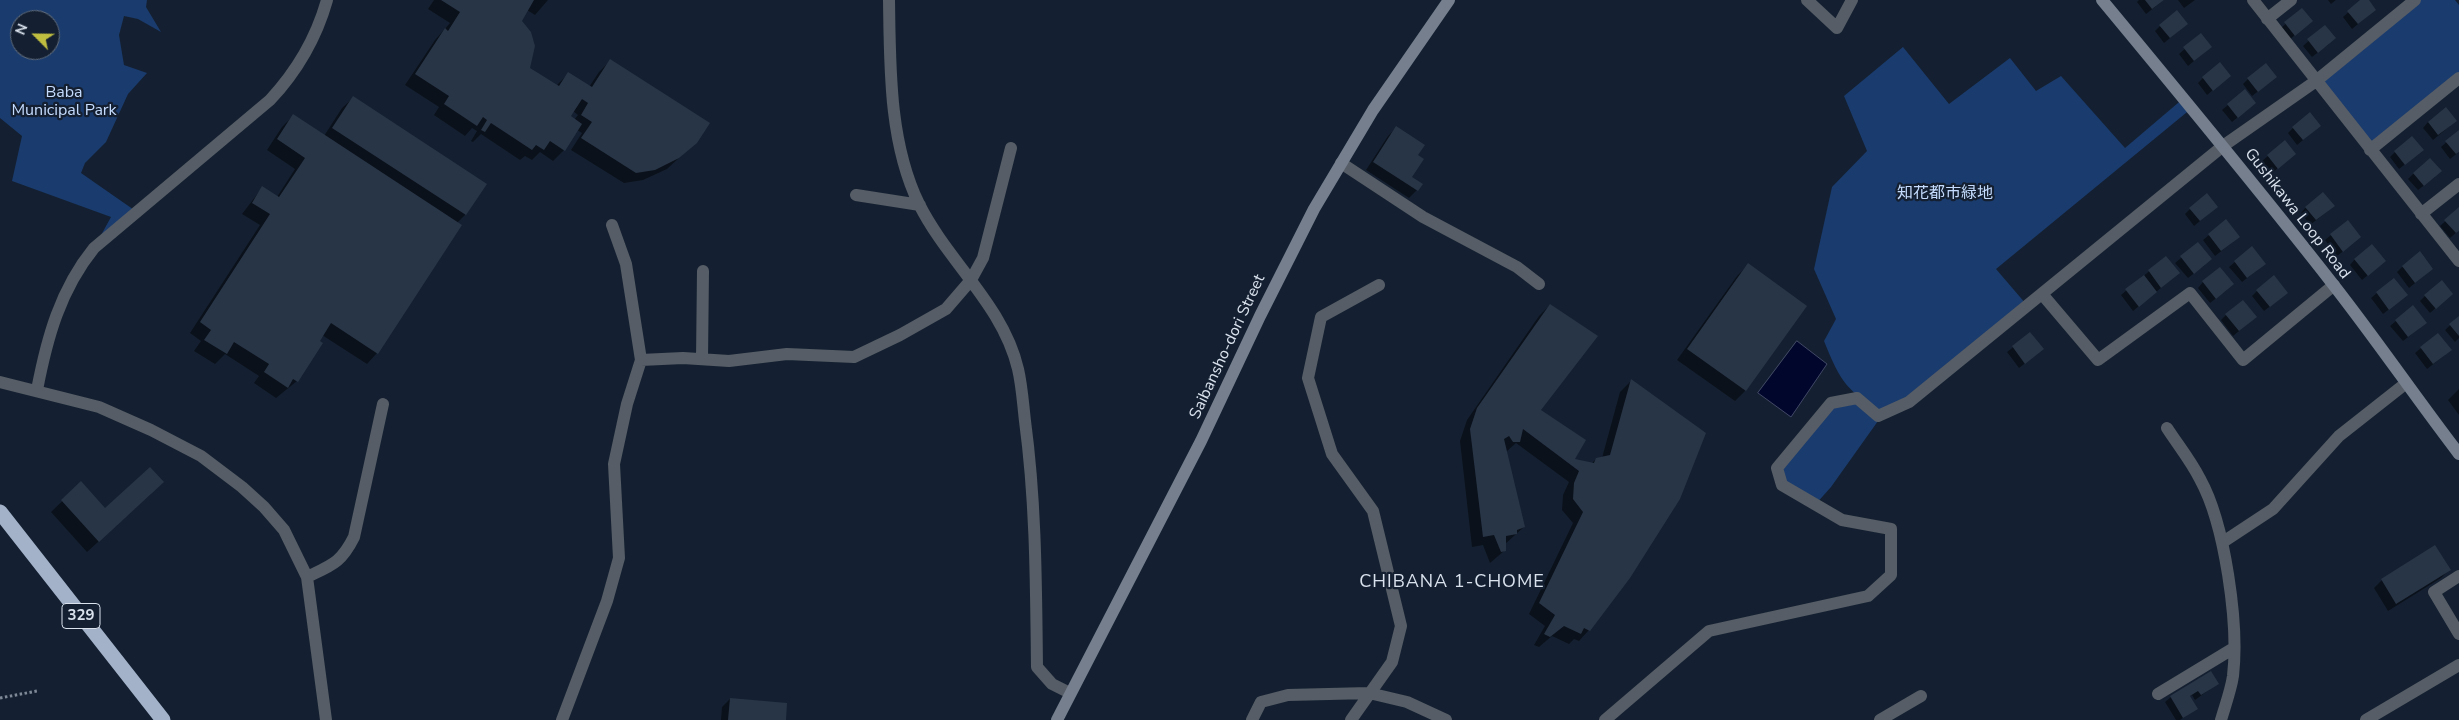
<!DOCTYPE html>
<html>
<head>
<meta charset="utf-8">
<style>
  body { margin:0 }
  #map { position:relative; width:2459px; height:720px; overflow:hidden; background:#142031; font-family:"Nunito Sans",sans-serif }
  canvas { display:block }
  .north { position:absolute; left:10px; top:10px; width:50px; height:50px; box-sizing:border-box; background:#142031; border:1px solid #636e7d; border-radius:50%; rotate:293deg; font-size:14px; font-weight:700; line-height:20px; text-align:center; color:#dae2ee }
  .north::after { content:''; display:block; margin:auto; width:18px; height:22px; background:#c0be40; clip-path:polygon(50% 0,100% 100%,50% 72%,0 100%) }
</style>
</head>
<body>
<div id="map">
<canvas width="2459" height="720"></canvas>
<div class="north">N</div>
</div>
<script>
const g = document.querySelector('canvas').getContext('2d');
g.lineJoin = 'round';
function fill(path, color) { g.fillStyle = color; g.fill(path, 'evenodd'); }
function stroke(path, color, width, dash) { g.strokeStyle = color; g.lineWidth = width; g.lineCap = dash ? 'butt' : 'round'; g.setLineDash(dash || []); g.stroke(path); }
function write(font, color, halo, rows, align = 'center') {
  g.font = font + ' "Nunito Sans","Noto Sans JP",sans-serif'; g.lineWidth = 4.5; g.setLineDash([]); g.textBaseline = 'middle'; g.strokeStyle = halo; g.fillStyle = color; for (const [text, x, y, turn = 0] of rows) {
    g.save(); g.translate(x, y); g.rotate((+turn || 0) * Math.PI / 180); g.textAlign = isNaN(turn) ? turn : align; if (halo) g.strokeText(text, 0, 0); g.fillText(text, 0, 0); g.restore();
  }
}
fill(new Path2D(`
  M0,0H147L146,7L161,32L138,19L124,16L119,35L124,65L147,73L128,94L106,142L85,163L81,173L137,212L94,248L111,217L12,181L22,136L0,118ZM20,20H50V50H20Z
  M2415,0H2455L2459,5V78L2370,150L2316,81Z
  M1903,47L1949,104L2010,58L2036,91L2061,76L2125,148L2185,97L2192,108L1996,269L2026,304L1886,415C1846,390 1841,383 1824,341L1836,319L1814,269L1832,187L1867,151L1844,96Z
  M1857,398L1883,414L1831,487L1815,505L1782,485L1777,468L1831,403Z`), '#1a3b6d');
const water = new Path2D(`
  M1797,341L1827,364L1791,417L1758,393Z`);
fill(water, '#00062c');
stroke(water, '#414866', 1);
fill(new Path2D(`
  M434,0H548L535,15L527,10L521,21L529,69L556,86L568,74L589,87L599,72L610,61L696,142L667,169L643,180L624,183L571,150L582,133L577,130L564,150L553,161L540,152L532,160L525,156L520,160L481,134L473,142L471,141L477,131L472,128L465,136L434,115L439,107L405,85L435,40L450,23L428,9ZM573,111L578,115L574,120L569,117Z
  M2139,0H2164L2146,14L2137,2Z
  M2178,0H2195L2184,8Z
  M2328,0H2336L2331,4Z
  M2362,0H2367L2369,15L2352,29L2343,17Z
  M2302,9L2306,26L2289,40L2280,29Z
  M2160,26L2181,29L2164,43L2155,31Z
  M2325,26L2329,44L2312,57L2303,46Z
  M2201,35L2205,52L2188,66L2179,54Z
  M2203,78L2224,81L2207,95L2198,83Z
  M2248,79L2270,82L2252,96L2243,84Z
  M2245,91L2249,108L2232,122L2222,110Z
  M353,98L485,184L465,215L457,223L377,353L367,364L322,335L297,381L276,398L254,383L259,376L225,354L215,364L194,351L201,341L190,333L260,225L242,214L262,188L277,197L295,169L267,150L282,127L293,116L324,136L342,108Z
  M2428,122L2450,126L2433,140L2423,128Z
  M1396,128L1416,156L1411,177L1417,190L1409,198L1366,170L1388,136Z
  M2293,128L2314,131L2297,145L2288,133Z
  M2459,131V152L2450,159L2441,147Z
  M2285,142L2289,159L2272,173L2262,161Z
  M2395,152L2417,155L2399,169L2390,157Z
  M2414,173L2435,177L2418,190L2408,179Z
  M2306,207L2328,211L2310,225L2301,213Z
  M2190,209L2211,212L2194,226L2185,214Z
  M2459,209V230L2450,238L2440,226Z
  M2226,221L2233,242L2215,256L2203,240Z
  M2348,221L2355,242L2337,256L2325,240Z
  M2198,244L2205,265L2188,278L2175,263Z
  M2166,257L2173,278L2133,311L2121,295Z
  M2355,259L2379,266L2362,280L2350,265Z
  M2235,262L2259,269L2242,282L2229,267Z
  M1748,265L1805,306L1745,391L1735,401L1677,360L1737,276Z
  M2402,267L2426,274L2409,288L2397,272Z
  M2203,282L2227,290L2210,303L2198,288Z
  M2257,291L2281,298L2264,311L2252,296Z
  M2377,293L2401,300L2383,314L2371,298Z
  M2425,296L2446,299L2430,313L2420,301Z
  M1550,305L1539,410L1573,459L1591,464L1596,459L1602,458L1620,392L1631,381L1589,630L1579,641L1574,639L1569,644L1552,636L1539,647L1534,645L1545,626L1529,614L1573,523L1562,510L1563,495L1569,482L1516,443L1506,452L1524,527L1505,544L1504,551L1490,563L1483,545L1472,547L1460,441L1467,420L1539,316Z
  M2226,315L2250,322L2233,336L2221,320Z
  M2459,317V338L2455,342L2445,330Z
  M2396,321L2420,328L2403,341L2390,326Z
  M2030,334L2037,354L2019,368L2007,352Z
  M2438,334L2445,355L2427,369L2415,353Z
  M2459,389V415L2448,400Z
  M81,483L105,509L152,493L87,552L51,512Z
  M2449,570L2441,578L2388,611L2374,588L2382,580Z
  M2217,684L2195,700L2192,695L2189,697L2196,708L2180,720H2176L2165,702L2171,697Z
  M730,699L785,720H721L722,707Z`), '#0007');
fill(new Path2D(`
  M441,0H534L522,21L531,32L535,46L530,68L559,86L568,72L592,87L610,59L710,123L697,143L679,158L655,170L636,173L581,138L592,122L581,115L588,103L582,99L571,116L582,124L565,151L550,141L544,150L536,145L532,150L491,123L485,132L481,130L487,120L483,117L477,126L444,104L449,96L415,74L445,28L448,31L460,12Z
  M2145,0H2164L2152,9Z
  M2360,0H2369L2376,10L2358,24L2347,11Z
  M2302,8L2313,21L2295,36L2284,22Z
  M2177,10L2188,24L2170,38L2159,25Z
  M2325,25L2336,38L2318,53L2307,39Z
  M2201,33L2212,47L2194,61L2183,47Z
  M2220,62L2231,76L2213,91L2202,77Z
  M2266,63L2277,77L2258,92L2247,78Z
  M2245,89L2256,103L2238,118L2227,104Z
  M353,96L487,184L466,215L332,128Z
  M2446,107L2457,121L2438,135L2428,122Z
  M2310,112L2321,126L2303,140L2292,127Z
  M293,114L462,225L378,354L331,323L320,341L323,343L298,382L293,379L288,388L264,372L269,364L234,342L227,354L204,340L211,330L200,322L270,214L252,203L262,186L279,197L305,158L277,139Z
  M1396,126L1425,145L1418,155L1424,159L1412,177L1423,184L1418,191L1373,162Z
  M2459,130V152L2456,154L2445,141Z
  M2412,136L2424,150L2405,165L2394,151Z
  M2285,140L2296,154L2278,169L2267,155Z
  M2430,158L2442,171L2424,186L2413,173Z
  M2323,192L2335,206L2316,220L2305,207Z
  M2207,193L2218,207L2200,221L2189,208Z
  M2459,207V231L2456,233L2444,220Z
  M2226,219L2240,237L2221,251L2208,234Z
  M2348,220L2361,237L2343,252L2330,234Z
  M2198,242L2212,259L2194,274L2180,256Z
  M2372,244L2386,261L2368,276L2354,259Z
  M2252,246L2266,264L2247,278L2234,261Z
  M2420,251L2433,269L2415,283L2402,266Z
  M2166,256L2180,273L2161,288L2148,270Z
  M1748,263L1807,306L1746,391L1687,349Z
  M2220,267L2234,284L2216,299L2202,281Z
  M2144,275L2157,292L2139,307L2125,289Z
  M2274,275L2288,293L2270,307L2256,290Z
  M2394,278L2408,295L2389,310L2376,292Z
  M2442,280L2453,294L2436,309L2424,295Z
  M2243,300L2257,317L2239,331L2225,314Z
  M1550,304L1598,336L1541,410L1586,440L1575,459L1594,463L1596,458L1610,455L1631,379L1706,433L1680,499L1630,578L1590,631L1584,628L1581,634L1564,626L1550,637L1544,634L1555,615L1539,603L1583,512L1573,499L1574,483L1579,471L1523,429L1520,442H1513L1509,436L1504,439L1525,527L1517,530V534L1506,536V551L1501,552L1494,535L1483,537L1470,429L1477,408Z
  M2413,305L2427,323L2408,337L2395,320Z
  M2459,316V336L2449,324Z
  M2030,332L2044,349L2025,364L2012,346Z
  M2438,333L2452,350L2433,364L2420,347Z
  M150,467L164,482L99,542L61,500L81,481L105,508Z
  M2435,545L2451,570L2396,604L2381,579Z
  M2211,671L2219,684L2201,695L2198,691L2190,696L2198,709L2183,718L2170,696Z
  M730,698L787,703L786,720H728Z`), '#283547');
stroke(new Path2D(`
  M0,698L37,691`), '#7e8896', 3, [2.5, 2.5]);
stroke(new Path2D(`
  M889,0C890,67 889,143 919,204C948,262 1003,305 1018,369C1022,386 1023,404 1025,421C1036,503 1036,585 1037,667L1052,684L1070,693
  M1807,0L1837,28L1852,0
  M2253,0L2459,261
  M2267,19L2291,0
  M2370,150L2459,78
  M1341,163L1423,217L1517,267L1539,284
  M856,195L920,205
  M2421,214L2459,184
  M612,225L626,264L641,360
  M2042,294L2098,360L2190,293L2243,360L2334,285
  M702,359L703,271
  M0,382L99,407L151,430L201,456L242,487L264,507L284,530L307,577L326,720
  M37,390C47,338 60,290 94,248L270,100C298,70 316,39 327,0
  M2167,428C2178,445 2191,461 2200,479C2225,524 2239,624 2233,676C2231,690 2225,706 2221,720
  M2223,542L2273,509L2339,436L2405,384
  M2459,576L2434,592L2459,634
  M307,577C332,565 341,563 354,537L383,404
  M2158,694L2234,648
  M562,720L607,601L619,558L614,464L627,404L641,360L683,358L729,361L787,354L854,357L900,335L946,309L971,280L983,258L1011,148
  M1252,720L1261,702L1288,695L1369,693L1407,702L1446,720
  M1351,720L1392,662L1401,626L1373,511L1332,454L1308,378L1321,317L1379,285
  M1605,720L1709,631L1868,596L1891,575V529L1842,520L1782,485L1777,468L1831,403L1857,398L1878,416L1909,402L2223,146L2316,81L2415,0
  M1880,720L1921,696
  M2366,720L2459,665`), '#565d66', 12);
stroke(new Path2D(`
  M2102,0C2180,94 2257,187 2332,283C2376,339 2416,398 2459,454
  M1057,720L1201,441L1260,316L1314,209L1373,110L1449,0`), '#757f8e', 12);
stroke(new Path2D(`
  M0,512L163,720`), '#a3b2c9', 15);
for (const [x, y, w] of [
  [81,616,38]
]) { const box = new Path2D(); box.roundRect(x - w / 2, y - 12.5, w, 25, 4); g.fillStyle = '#142031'; g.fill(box); stroke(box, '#dae2ee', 1); }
write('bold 15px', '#dae2ee', null, [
  ["329",81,616]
]);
write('16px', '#c5dcfe', '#142031', [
  ["Baba",64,93],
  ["Municipal Park",64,111],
  ["知花都市緑地",1945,194]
]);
write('16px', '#dae2ee', '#142031', [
  ["Gushikawa Loop Road",2297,214,52],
  ["Saibansho-dori Street",1228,347,-65]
]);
g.letterSpacing = '1px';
write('18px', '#dae2ee', '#142031', [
  ["CHIBANA 1-CHOME",1452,583]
]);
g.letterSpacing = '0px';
</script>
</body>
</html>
